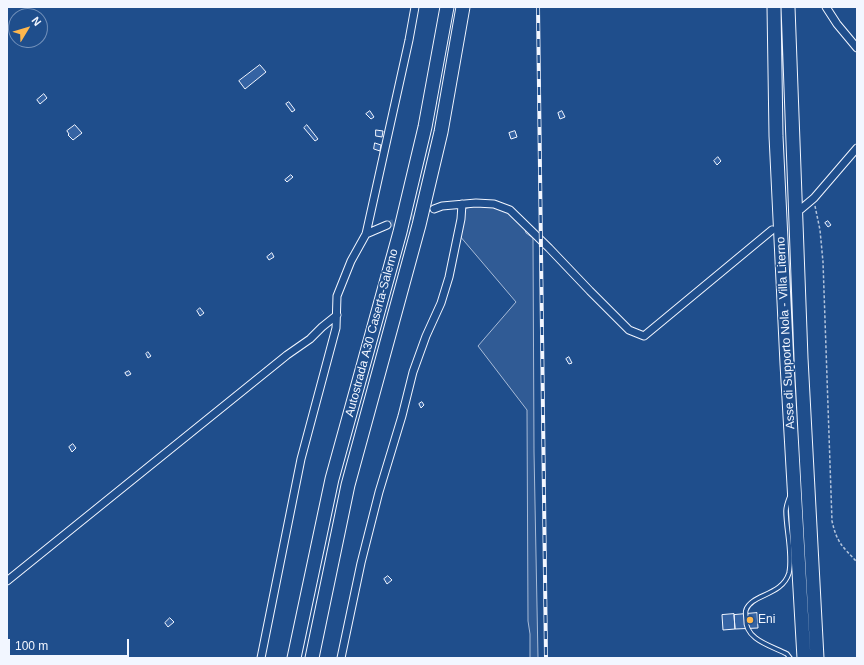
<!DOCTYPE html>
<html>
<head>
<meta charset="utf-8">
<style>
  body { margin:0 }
  #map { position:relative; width:864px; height:665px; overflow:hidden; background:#1f4e8c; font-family:Helvetica,sans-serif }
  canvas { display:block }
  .frame { position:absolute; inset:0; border:8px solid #f2f6ff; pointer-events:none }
  .north { position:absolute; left:8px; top:8px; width:40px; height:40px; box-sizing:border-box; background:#1f4e8c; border:1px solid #7391ba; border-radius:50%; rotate:52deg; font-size:11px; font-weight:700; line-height:16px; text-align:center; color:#f2f6ff }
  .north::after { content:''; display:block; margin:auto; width:14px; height:18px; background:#ffb74d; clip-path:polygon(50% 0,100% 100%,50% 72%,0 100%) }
  .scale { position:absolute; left:8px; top:639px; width:121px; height:18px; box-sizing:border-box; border:2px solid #f2f6ff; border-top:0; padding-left:5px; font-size:12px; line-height:14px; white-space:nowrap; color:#f2f6ff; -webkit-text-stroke:3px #1f4e8c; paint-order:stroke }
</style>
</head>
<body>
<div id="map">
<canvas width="864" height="665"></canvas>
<div class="frame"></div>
<div class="north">N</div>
<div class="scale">100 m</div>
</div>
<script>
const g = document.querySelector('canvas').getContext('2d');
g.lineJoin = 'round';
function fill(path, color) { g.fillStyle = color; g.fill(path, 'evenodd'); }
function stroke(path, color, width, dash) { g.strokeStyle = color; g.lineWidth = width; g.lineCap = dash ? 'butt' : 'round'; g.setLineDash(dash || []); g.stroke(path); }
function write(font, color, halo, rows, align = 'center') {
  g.font = font + ' Helvetica,sans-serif'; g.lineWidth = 3; g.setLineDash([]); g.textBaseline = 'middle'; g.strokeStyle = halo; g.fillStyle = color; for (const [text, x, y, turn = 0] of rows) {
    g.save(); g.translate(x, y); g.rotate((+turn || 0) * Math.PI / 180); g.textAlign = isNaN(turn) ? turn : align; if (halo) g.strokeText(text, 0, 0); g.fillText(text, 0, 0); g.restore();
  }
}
const built = new Path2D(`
  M475,206L495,207L509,212L524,227L526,233L533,238L534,452L538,658H530V634L528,621L527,410L478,346L516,302L459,235L465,209Z`);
fill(built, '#305b95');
stroke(built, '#a8bbd7', 1);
const building = new Path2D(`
  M260,65L266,72L245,89L239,81Z
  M44,94L47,98L40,104L37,100Z
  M289,102L295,110L292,112L286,104Z
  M370,111L374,117L371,119L366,114Z
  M562,111L565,117L560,119L558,113Z
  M75,125L82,133L73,140L68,135L69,134L67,131Z
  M307,125L318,139L315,141L304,128Z
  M376,130L383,131L382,137L376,136Z
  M515,131L517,137L511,139L509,133Z
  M375,143L381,145L380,151L374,149Z
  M718,157L721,161L717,165L714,161Z
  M291,175L293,177L287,182L285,180Z
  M828,221L831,225L828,227L825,223Z
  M272,253L274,257L269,260L267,257Z
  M200,308L204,313L200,316L197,311Z
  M148,352L151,356L148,358L146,354Z
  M569,357L572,363L569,364L566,359Z
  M129,371L131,374L127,376L125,373Z
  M422,402L424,405L421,408L419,404Z
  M73,444L76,448L72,452L69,447Z
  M388,576L392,580L387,584L384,579Z
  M757,613L758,628L735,629L734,615Z
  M734,614L735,629L723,630L722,615Z
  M170,618L174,622L168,627L165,623Z`);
fill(building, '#3563a3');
stroke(building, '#f2f6ff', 1);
stroke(new Path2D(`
  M387,225L423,212`), '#3f679d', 7, [7, 3.5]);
const lane = new Path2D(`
  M790,496C788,501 786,506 786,511C786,529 793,555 789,573C782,596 751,594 746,610C745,612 746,616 746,619C745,640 772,646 787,654L790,658`);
const street = new Path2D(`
  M826,7L837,24L857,48
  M434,209L442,206L476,203L494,204L510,210L549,248L590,291L629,330L644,336L772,230
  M801,209L814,198L857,148
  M366,234L387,225
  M7,581L287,355L310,339L322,327L337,315
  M261,658L301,459L336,328L337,296L351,261L366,234L409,40L415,7
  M341,658L361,563L379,492L402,416L413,372L426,336L441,303L449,277L461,219L462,204`);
const highway = new Path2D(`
  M774,7L776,136L787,364L804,658
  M788,7L801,358L817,658
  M294,658L332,479L400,232L425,127L447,7
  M312,658L348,485L419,225L441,132L463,7`);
stroke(lane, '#f2f6ff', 5.5);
stroke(street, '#f2f6ff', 9);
stroke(highway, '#f2f6ff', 15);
stroke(new Path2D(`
  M815,206L820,230L823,262L832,521C837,543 842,546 857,562`), '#b3c4dc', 1.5, [3, 2]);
stroke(lane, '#1f4e8c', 3.5);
stroke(street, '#1f4e8c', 7);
stroke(highway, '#1f4e8c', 13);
const rail = new Path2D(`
  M538,7L546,658`);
stroke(rail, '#f2f6ff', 4);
stroke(rail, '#1f4e8c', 2.5, [8]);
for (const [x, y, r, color] of [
  [750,620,4,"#ffb74d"]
]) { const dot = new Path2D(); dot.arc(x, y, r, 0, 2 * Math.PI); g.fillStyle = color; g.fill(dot); stroke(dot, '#1f4e8c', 1.5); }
write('12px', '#f2f6ff', '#1f4e8c', [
  ["Autostrada A30 Caserta-Salerno",372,333,-75],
  ["Asse di Supporto Nola - Villa Literno",786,333,-93]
]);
write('12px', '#f2f6ff', '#1f4e8c', [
  ["Eni",758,620]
], 'left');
</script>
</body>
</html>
